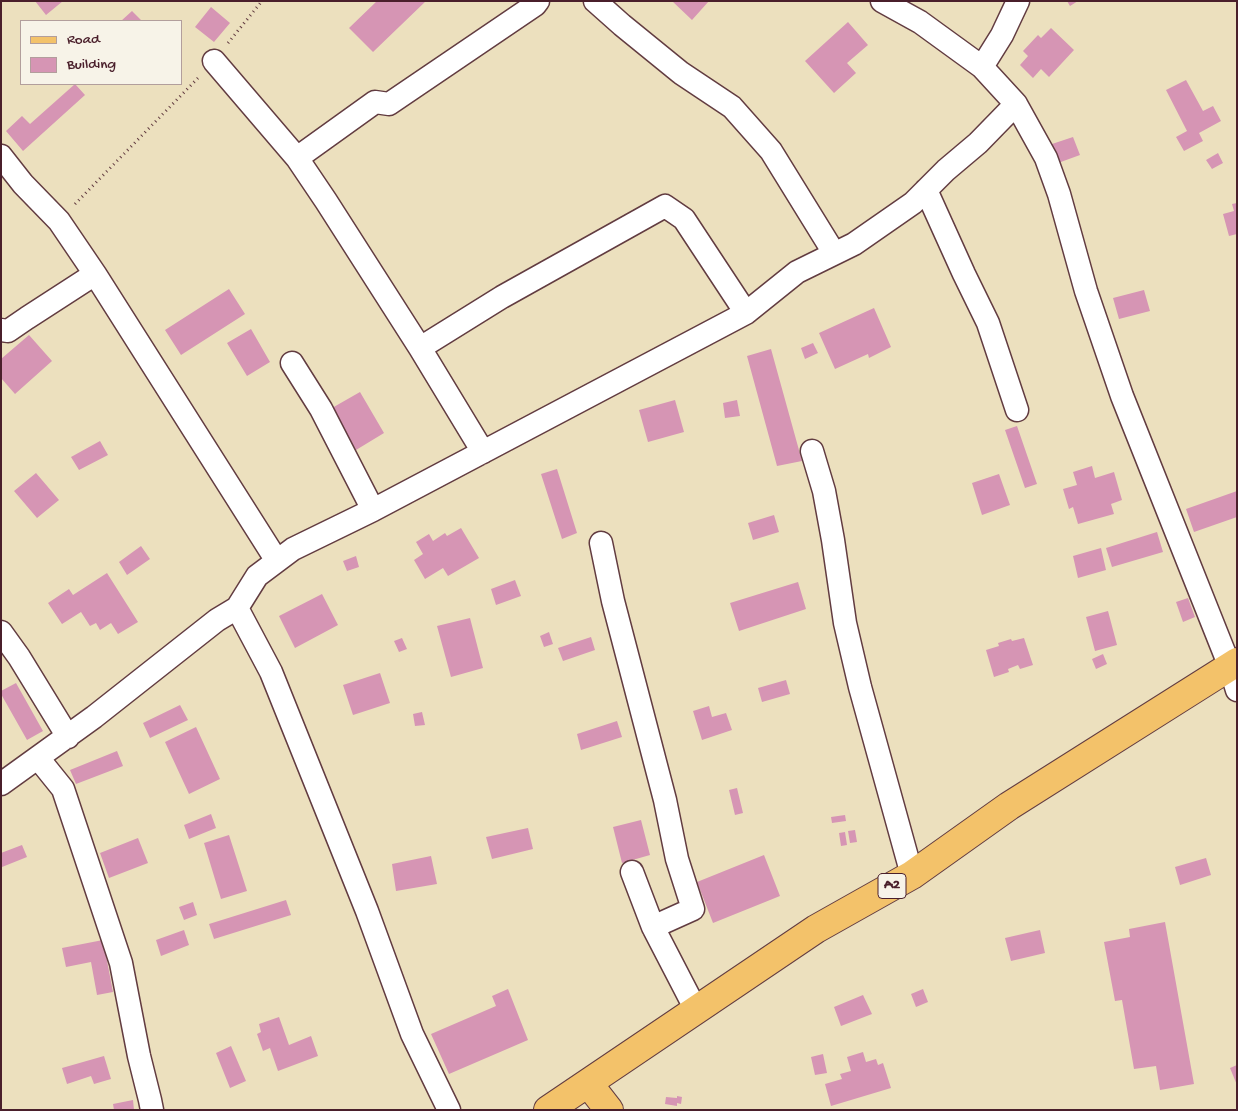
<!DOCTYPE html>
<html>
<head>
<meta charset="utf-8">
<style>
  body { margin:0 }
  #map { position:relative; width:1238px; height:1111px; overflow:hidden; background:#ece0be; font-family:"Gochi Hand",sans-serif }
  canvas { display:block }
  .frame { position:absolute; inset:0; border:2px solid #4a1f2b; pointer-events:none }
  .legend { position:absolute; left:20px; top:20px; width:162px; height:65px; box-sizing:border-box; background:#f7f3e8; border:1px solid #b29e9c; margin:0; padding:6px 9px; list-style:none; font-size:15px; color:#4a1f2b }
  .legend li { display:flex; align-items:center; gap:10px; height:25px }
  .legend b { width:25px; border:1px solid #b29e9c }
</style>
</head>
<body>
<div id="map">
<canvas width="1238" height="1111"></canvas>
<div class="frame"></div>
<ul class="legend">
<li><b style="height:6px;background:#f3c26a"></b>Road</li>
<li><b style="height:14px;background:#d695b4"></b>Building</li>
</ul>
</div>
<script>
const g = document.querySelector('canvas').getContext('2d');
g.lineJoin = 'round';
function fill(path, color) { g.fillStyle = color; g.fill(path, 'evenodd'); }
function stroke(path, color, width, dash) { g.strokeStyle = color; g.lineWidth = width; g.lineCap = dash ? 'butt' : 'round'; g.setLineDash(dash || []); g.stroke(path); }
function write(font, color, halo, rows, align = 'center') {
  g.font = font + ' "Gochi Hand",sans-serif'; g.lineWidth = 5; g.setLineDash([]); g.textBaseline = 'middle'; g.strokeStyle = halo; g.fillStyle = color; for (const [text, x, y, turn = 0] of rows) {
    g.save(); g.translate(x, y); g.rotate((+turn || 0) * Math.PI / 180); g.textAlign = isNaN(turn) ? turn : align; if (halo) g.strokeText(text, 0, 0); g.fillText(text, 0, 0); g.restore();
  }
}
fill(new Path2D(`
  M35,1H63L46,15Z
  M377,1H426L373,52L349,28Z
  M672,1H709L692,20Z
  M1067,1H1078L1070,6Z
  M211,7L230,23L214,42L195,27Z
  M132,11L142,21H121Z
  M848,22L868,45L847,63L856,73L834,93L805,61Z
  M1051,28L1074,50L1049,77L1041,69L1033,78L1020,65L1028,56L1023,51L1038,35L1041,38Z
  M1186,80L1203,111L1213,106L1221,121L1199,133L1203,141L1184,151L1176,137L1187,131L1166,90Z
  M75,84L85,95L23,151L6,131L22,116L30,124Z
  M1073,137L1080,155L1058,163L1052,144Z
  M1218,153L1223,163L1212,169L1206,160Z
  M1237,203V234L1229,236L1223,214L1234,211L1232,204Z
  M229,289L245,314L181,355L165,330Z
  M1144,290L1150,311L1119,319L1113,298Z
  M874,308L891,347L869,358L868,354L835,369L819,333Z
  M251,329L270,362L247,376L227,343Z
  M29,335L52,361L15,394L1,378V359Z
  M813,343L818,353L805,359L801,348Z
  M771,349L802,461L777,466L747,356Z
  M360,392L384,433L356,450L332,408Z
  M675,400L684,432L648,442L639,410Z
  M737,400L740,416L725,418L723,403Z
  M1017,426L1037,484L1025,488L1005,430Z
  M100,441L108,455L79,470L71,457Z
  M1092,466L1095,478L1114,472L1122,500L1111,504L1114,514L1078,524L1073,507L1069,509L1063,489L1077,485L1073,472Z
  M557,469L577,533L562,539L541,474Z
  M36,473L59,500L37,518L14,491Z
  M999,474L1010,505L982,515L972,483Z
  M1237,491V517L1194,532L1186,509Z
  M774,515L779,532L753,540L748,523Z
  M461,528L479,558L448,576L443,568L425,579L414,560L423,554L416,542L429,534L433,541L445,533L447,536Z
  M1157,532L1163,552L1112,567L1106,548Z
  M141,546L150,559L127,575L119,562Z
  M1101,548L1106,570L1078,578L1073,556Z
  M356,556L359,567L347,571L343,561Z
  M107,573L138,622L118,634L111,623L100,630L96,623L90,626L81,612L62,624L48,603L69,589L73,595Z
  M515,580L521,596L496,605L491,589Z
  M798,582L806,609L739,631L730,603Z
  M322,594L338,625L295,648L279,616Z
  M1188,598L1195,617L1183,622L1176,602Z
  M1108,611L1117,645L1095,651L1086,617Z
  M470,618L483,668L451,677L437,626Z
  M549,632L553,644L544,647L540,636Z
  M591,637L595,650L563,661L558,648Z
  M402,638L407,649L399,652L394,641Z
  M1024,638L1033,665L1020,669L1018,665L1008,669L1009,672L994,677L986,650L999,646L998,643L1011,639L1012,641Z
  M1103,654L1107,664L1096,669L1092,659Z
  M380,673L390,703L353,715L343,685Z
  M786,680L790,694L762,702L758,688Z
  M16,683L43,731L27,740L1,694V691Z
  M180,705L188,720L150,738L143,723Z
  M709,706L712,717L726,713L732,730L702,740L693,711Z
  M422,712L425,725L415,726L413,714Z
  M617,721L622,737L581,750L577,734Z
  M196,727L220,779L189,794L165,742Z
  M117,751L123,766L76,784L70,770Z
  M737,788L743,813L735,815L729,790Z
  M211,814L216,828L189,839L184,825Z
  M845,815L846,821L832,823L831,817Z
  M641,820L650,855L622,863L613,827Z
  M528,828L533,849L492,859L486,837Z
  M855,830L857,842L850,843L848,831Z
  M845,832L847,845L841,846L839,833Z
  M229,835L247,891L221,899L204,843Z
  M138,838L148,863L109,878L100,853Z
  M22,845L27,857L2,867L1,853Z
  M764,855L780,896L713,923L697,882Z
  M431,856L437,884L396,891L392,864Z
  M1206,858L1211,875L1180,885L1175,867Z
  M286,900L291,915L214,939L209,924Z
  M193,902L197,915L184,920L179,907Z
  M1165,922L1194,1084L1160,1090L1156,1066L1134,1069L1122,1000L1115,1001L1104,942L1130,937L1129,929Z
  M184,930L189,945L161,956L156,940Z
  M1040,930L1045,953L1011,961L1005,938Z
  M103,940L113,992L97,995L91,962L66,967L62,948Z
  M508,989L528,1040L449,1074L431,1034L496,1006L492,996Z
  M923,989L928,1002L916,1007L911,994Z
  M863,995L872,1014L841,1026L834,1007Z
  M279,1017L289,1045L311,1036L318,1056L278,1071L270,1048L263,1051L257,1034L261,1032L259,1024Z
  M231,1046L246,1081L230,1088L216,1053Z
  M863,1052L866,1062L876,1059L878,1065L883,1063L891,1088L831,1106L825,1084L842,1079L840,1074L851,1071L847,1057Z
  M823,1054L827,1073L815,1075L811,1057Z
  M104,1056L111,1079L94,1084L91,1076L67,1084L62,1068Z
  M1237,1065V1085L1230,1068Z
  M677,1096L682,1097L681,1104L677,1103V1106L665,1104L666,1097L677,1098Z
  M133,1100L134,1110H114L113,1104Z`), '#d695b4');
const minor = new Path2D(`
  M595,1L622,25L681,73L732,107L771,151L834,253
  M882,1L920,22L982,67L1016,104L1046,158L1059,194L1086,291L1122,396L1230,667L1237,690
  M214,61L297,158L326,201L420,348L483,452
  M982,67L1002,35L1018,1
  M1,156L23,184L59,221L95,274L277,561
  M297,158L375,102L389,104L535,5L538,1
  M926,190L964,274L988,323L1017,410
  M1,330L8,331L27,318L95,274
  M420,348L502,297L665,206L684,219L746,313
  M292,363L321,409L373,510
  M812,451L824,491L833,540L845,623L860,687L912,875
  M601,543L613,601L665,800L677,859L693,909L653,927L696,1010
  M237,608L271,672L367,911L412,1034L449,1110
  M1,632L19,657L68,737
  M38,758L63,789L121,963L139,1056L150,1100L152,1110
  M1,784L94,717L217,620L237,608L257,576L293,549L373,510L746,313L797,272L854,244L913,203L946,170L978,143L1016,104
  M632,872L653,927`);
const major = new Path2D(`
  M588,1083L609,1110
  M548,1110L816,929L912,875L1009,806L1237,662`);
stroke(minor, '#623c41', 25);
stroke(major, '#623c41', 30);
stroke(new Path2D(`
  M228,43L262,1
  M75,204L200,76`), '#623c41', 3, [1, 4]);
stroke(minor, '#fff', 22);
stroke(major, '#f3c26a', 28);
for (const [x, y, w] of [
  [892,886,28]
]) { const box = new Path2D(); box.roundRect(x - w / 2, y - 12.5, w, 25, 4); g.fillStyle = '#f7f3e8'; g.fill(box); stroke(box, '#4a1f2b', 1); }
write('bold 15px', '#4a1f2b', null, [
  ["A2",892,886]
]);
</script>
</body>
</html>
